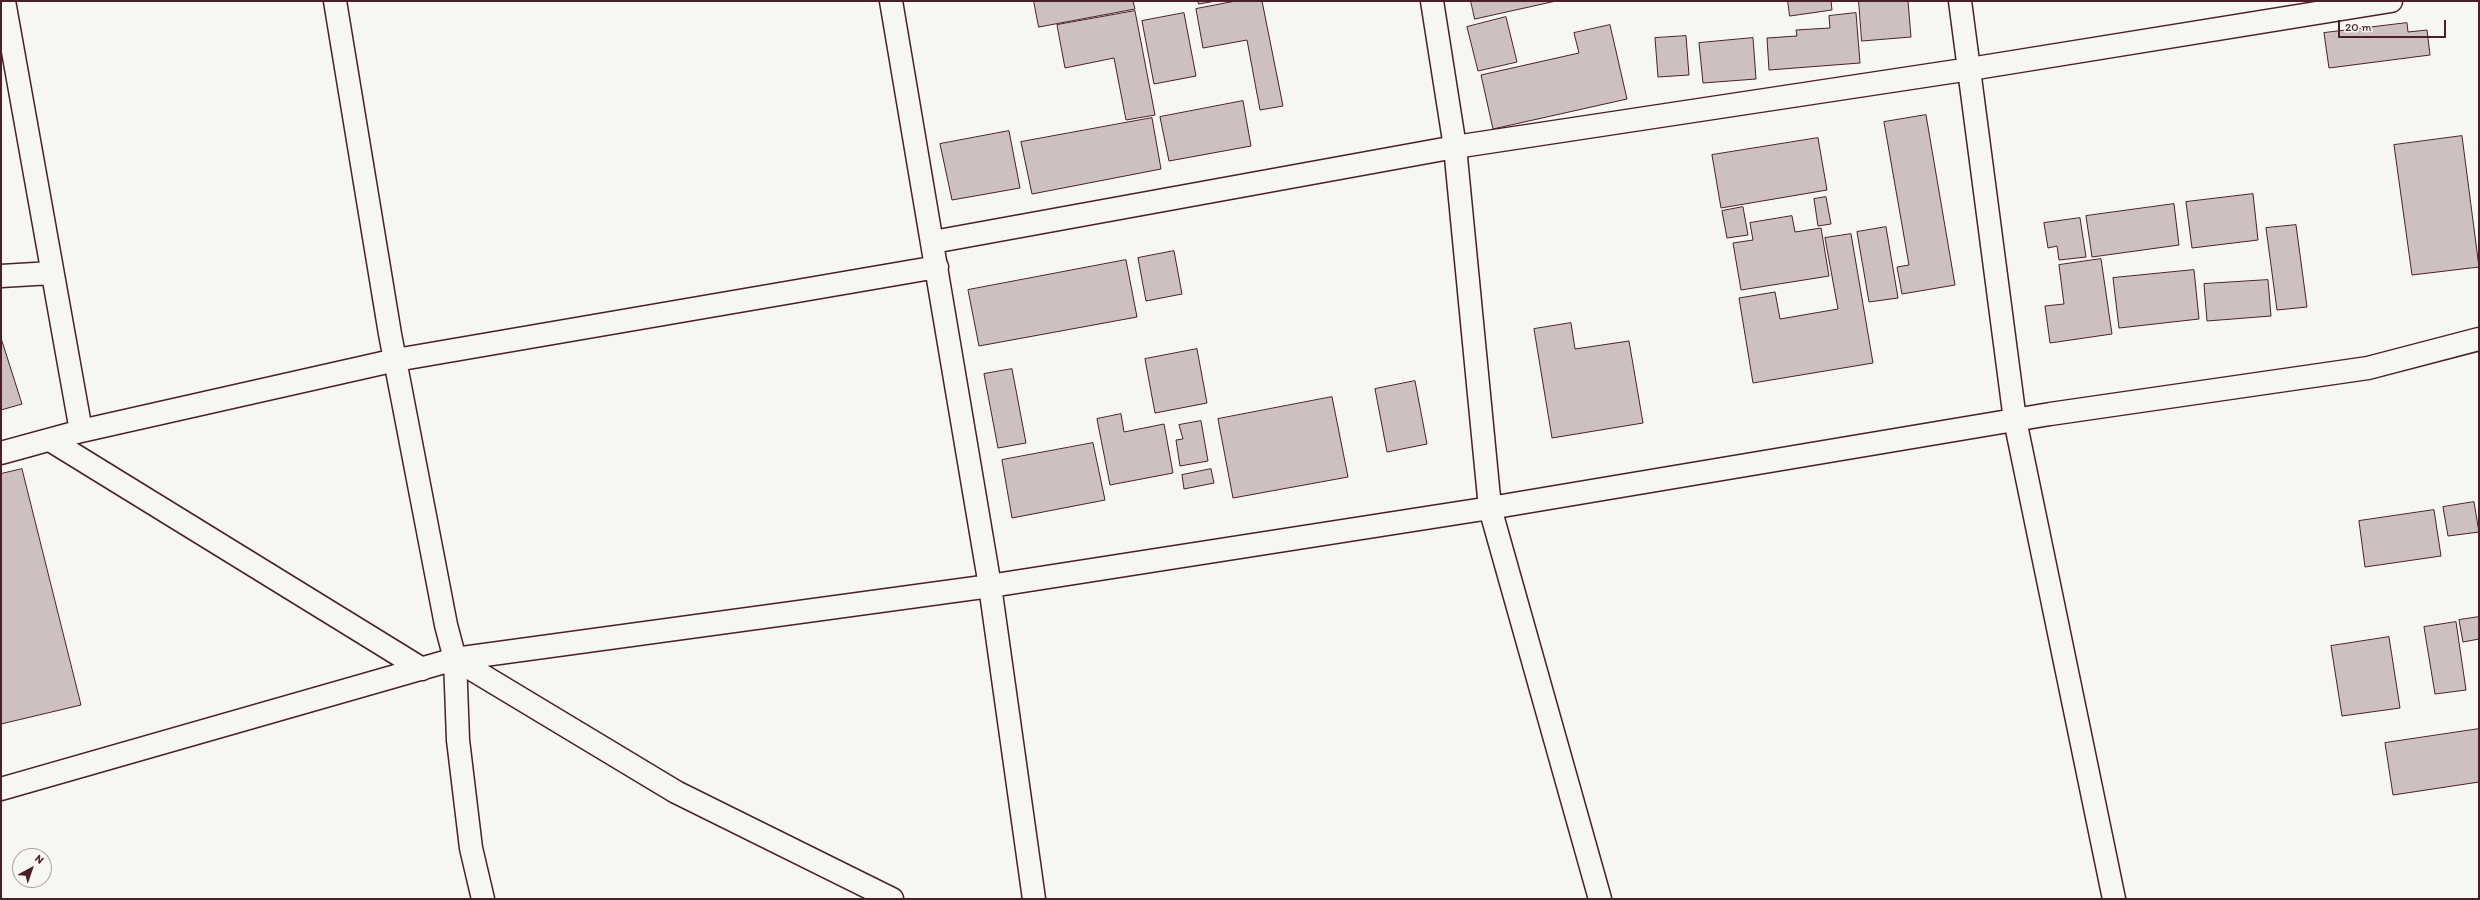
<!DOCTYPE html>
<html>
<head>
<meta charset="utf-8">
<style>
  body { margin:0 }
  #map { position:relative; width:2480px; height:900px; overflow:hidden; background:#f6f6f2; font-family:Itim,sans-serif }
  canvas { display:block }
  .frame { position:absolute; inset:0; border:2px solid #4a1f2b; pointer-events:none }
  .north { position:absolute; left:12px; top:848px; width:40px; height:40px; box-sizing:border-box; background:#f6f6f2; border:1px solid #b1a0a2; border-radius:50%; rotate:40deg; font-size:11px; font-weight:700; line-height:16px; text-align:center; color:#4a1f2b }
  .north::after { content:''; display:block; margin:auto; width:14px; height:18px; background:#4a1f2b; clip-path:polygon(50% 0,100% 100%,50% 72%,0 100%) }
  .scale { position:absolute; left:2338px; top:20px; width:108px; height:18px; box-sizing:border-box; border:2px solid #4a1f2b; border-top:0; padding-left:5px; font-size:12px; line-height:14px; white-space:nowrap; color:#4a1f2b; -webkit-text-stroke:3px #f6f6f2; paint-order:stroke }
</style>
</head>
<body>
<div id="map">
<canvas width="2480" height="900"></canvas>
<div class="frame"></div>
<div class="north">N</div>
<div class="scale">20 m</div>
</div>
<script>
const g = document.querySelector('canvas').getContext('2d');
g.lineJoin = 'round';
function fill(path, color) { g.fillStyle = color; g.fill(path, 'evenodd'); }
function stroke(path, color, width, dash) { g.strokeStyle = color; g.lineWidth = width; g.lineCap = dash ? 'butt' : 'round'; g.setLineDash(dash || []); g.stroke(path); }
const building = new Path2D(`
  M1034,1H1133L1135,9L1039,27Z
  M1198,1H1216L1199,4Z
  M1236,1H1262L1283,106L1260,110L1247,40L1203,48L1196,9Z
  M1471,1H1556L1475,19Z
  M1788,1H1831L1832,10L1790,16Z
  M1859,1H1908L1911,37L1862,41Z
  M1135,11L1155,115L1126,120L1114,58L1065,68L1057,25Z
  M1184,13L1196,76L1154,84L1142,21Z
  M1856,13L1860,63L1769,70L1767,38L1797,36L1796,30L1830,28L1829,16Z
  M1506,17L1517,62L1478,71L1467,27Z
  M2407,23L2408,32L2427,30L2430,55L2329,68L2324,33Z
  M1610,25L1627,99L1493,129L1481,75L1579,53L1574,33Z
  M1686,36L1689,75L1658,77L1655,38Z
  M1753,38L1756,79L1703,83L1699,43Z
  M1243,101L1251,146L1169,161L1160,117Z
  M1926,115L1955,285L1902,294L1897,267L1909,265L1884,122Z
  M1152,118L1161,169L1032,194L1021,142Z
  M1009,131L1020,188L952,200L940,144Z
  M2462,136L2479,267L2412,275L2394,145Z
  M1818,138L1827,190L1721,208L1712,155Z
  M2253,194L2258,240L2192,248L2186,202Z
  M1826,197L1831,224L1818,226L1814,199Z
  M2174,204L2179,245L2092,257L2086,216Z
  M1743,207L1748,235L1727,238L1722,211Z
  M1792,216L1795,232L1821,228L1829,276L1741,290L1733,243L1753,240L1750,223Z
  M2080,218L2086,257L2059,260L2057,246L2048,248L2044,223Z
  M2296,225L2307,307L2277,310L2266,228Z
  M1886,227L1898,298L1869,302L1857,232Z
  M1851,234L1873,363L1753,383L1739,298L1775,292L1780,319L1838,309L1825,238Z
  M1174,251L1182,294L1146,301L1138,258Z
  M2101,259L2112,334L2050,343L2045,306L2064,304L2059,265Z
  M1126,260L1137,317L979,346L968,290Z
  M2194,270L2199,319L2119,328L2113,278Z
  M2268,280L2271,316L2207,321L2204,284Z
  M1571,323L1575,349L1629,341L1643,423L1552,438L1534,329Z
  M1,338L22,404L1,410Z
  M1197,349L1207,403L1155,413L1145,359Z
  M1012,369L1026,443L998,448L984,374Z
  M1415,381L1427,444L1387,452L1375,389Z
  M1332,397L1348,477L1233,498L1218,419Z
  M1121,414L1124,432L1164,424L1173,473L1110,485L1097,419Z
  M1201,421L1208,461L1180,466L1176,440L1183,439L1179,425Z
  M1093,443L1105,500L1012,518L1002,460Z
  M22,469L81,705L1,724V474Z
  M1211,469L1214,483L1184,489L1182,475Z
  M2474,502L2479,532L2448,536L2443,507Z
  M2434,510L2441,556L2365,567L2359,521Z
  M2479,617V639L2463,642L2459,620Z
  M2456,622L2466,690L2435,694L2424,627Z
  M2389,637L2400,708L2342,716L2331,646Z
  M2479,729V782L2393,795L2385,743Z`);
fill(building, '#ccc1c0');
stroke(building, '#4a1f2b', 1);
const minor = new Path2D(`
  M4,1L81,431
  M335,1L390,334L446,625L455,659L458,740L471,848L483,899
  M891,1L990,586L1034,899
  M1432,1L1455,147L1490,508L1600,899
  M1960,1L2015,420L2114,899
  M933,242L1455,147L1970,69L2391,1
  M1,276L52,273
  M50,440L422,669
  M1,453L81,431L396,360L937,267
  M455,659L990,586L1490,508L2050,414L2368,368L2479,339
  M1,789L455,659L676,792L892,899`);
stroke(minor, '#4a1f2b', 25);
stroke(minor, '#f6f6f2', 22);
</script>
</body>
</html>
